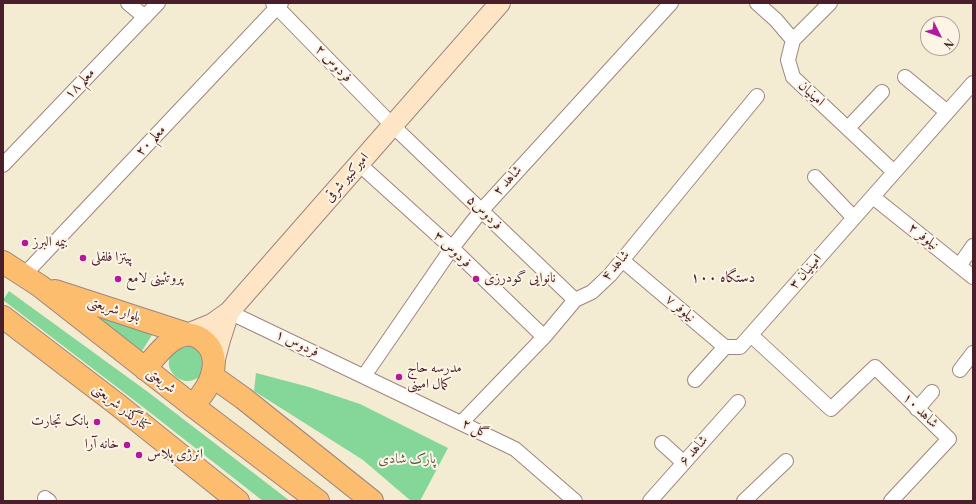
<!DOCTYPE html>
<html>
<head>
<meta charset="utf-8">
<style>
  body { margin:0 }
  #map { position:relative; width:976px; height:504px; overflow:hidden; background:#f4ebd3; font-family:"Libre Bodoni",serif }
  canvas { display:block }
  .frame { position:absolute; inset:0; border:4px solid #4a1f2b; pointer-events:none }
  .north { position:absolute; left:920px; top:16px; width:40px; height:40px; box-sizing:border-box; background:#fcf5e5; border:1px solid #b59f9b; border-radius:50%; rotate:132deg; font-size:11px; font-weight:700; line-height:16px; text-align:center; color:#4a1f2b }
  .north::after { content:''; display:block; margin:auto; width:14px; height:18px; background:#b5179e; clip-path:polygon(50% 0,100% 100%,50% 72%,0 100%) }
</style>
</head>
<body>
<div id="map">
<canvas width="976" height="504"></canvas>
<div class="frame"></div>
<div class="north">N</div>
</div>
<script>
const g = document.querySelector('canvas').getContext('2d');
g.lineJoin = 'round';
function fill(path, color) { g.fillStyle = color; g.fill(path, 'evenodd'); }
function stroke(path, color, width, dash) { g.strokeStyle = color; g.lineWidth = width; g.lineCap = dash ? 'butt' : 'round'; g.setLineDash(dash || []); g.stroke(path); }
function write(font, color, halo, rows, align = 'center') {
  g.font = font + ' "Libre Bodoni",Amiri,serif'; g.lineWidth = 4; g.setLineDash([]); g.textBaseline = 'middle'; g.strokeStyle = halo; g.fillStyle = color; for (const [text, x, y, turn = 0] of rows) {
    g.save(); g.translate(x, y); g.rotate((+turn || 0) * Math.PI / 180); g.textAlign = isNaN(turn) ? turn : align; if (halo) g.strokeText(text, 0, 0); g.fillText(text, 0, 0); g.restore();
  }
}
fill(new Path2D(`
  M9,291L148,392L290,501H263L143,407L3,300Z
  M89,313L160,330L152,335L142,351Z
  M196,345L207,359L201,376C197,378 193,381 189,381C177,382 165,369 170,357C171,353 175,349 177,346Z
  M256,373L309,387L360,404L448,448L420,501H411L363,460L254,391Z`), '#84d799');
const minor = new Path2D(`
  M128,3L145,17
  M273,3L393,126L575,300
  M757,3L776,20L793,40L788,60L793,77L894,172
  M793,40L830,3
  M905,77L947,112
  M848,128L882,92
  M359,164L452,248L544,337
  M3,165L158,3
  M815,177L854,218
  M873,197L973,277
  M622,260L725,347H740L973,83
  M959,266L973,246
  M24,275L281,3
  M229,312L515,449L575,501
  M751,335L831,409L875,367L949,439L891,501
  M960,370L973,353
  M364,376L452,248L481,211L671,3
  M695,380L725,347
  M917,409L932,392
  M462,422L544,337L575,300L592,292L610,275L757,96
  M662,443L684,463
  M45,498L49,501
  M650,501L738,402
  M744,501L786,461`);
const secondary = new Path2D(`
  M187,334L212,324L229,312
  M214,363L220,340L229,312L500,3`);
const primary = new Path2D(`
  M3,262L40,286L193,406L318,501
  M55,291L187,334
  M3,317L118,405L238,501
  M145,369C159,351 182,320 206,343C215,352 215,364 212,375C209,387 200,397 193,406
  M212,376L243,398L372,501`);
stroke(minor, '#9f857f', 16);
stroke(secondary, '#9f857f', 22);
stroke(primary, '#9f857f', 24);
stroke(minor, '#fff', 14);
stroke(secondary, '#fee5c5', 20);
stroke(primary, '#fcbd6f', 22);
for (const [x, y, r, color] of [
  [25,243,4,"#b5179e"],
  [83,258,4,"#b5179e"],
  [118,279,4,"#b5179e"],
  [476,279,4,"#b5179e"],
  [399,377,4,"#b5179e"],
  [97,422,4,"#b5179e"],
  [127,445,4,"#b5179e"],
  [139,455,4,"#b5179e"]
]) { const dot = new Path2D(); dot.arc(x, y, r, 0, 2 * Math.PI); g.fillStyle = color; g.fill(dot); stroke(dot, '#fcf5e5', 1.5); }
write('14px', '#4a1f2b', '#fcf5e5', [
  ["فردوس ۲",333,64,46],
  ["معلم ۱۸",80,84,-46],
  ["امینیان",811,94,43],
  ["معلم ۲۰",151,141,-47],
  ["امیرکبیر شرقی",347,178,-49],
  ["شاهد ۲",508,181,-47],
  ["فردوس۵",484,213,44],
  ["نیلوفر ۲",923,237,38],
  ["فردوس ۳",452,250,43],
  ["شاهد ۴",616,266,-49],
  ["امینیان ۳",806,272,-49],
  ["نیلوفر ۷",680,309,40],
  ["بلوار شریعتی",114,310,18],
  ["فردوس ۱",297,344,25],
  ["شریعتی",161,381,38],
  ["کنارگذر شریعتی",121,408,38],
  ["شاهد ۱۰",920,411,44],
  ["گل ۲",475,429,26],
  ["شاهد ۶",694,451,-48]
]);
write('14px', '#4a1f2b', '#fcf5e5', [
  ["بیمه البرز",33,243],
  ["پیتزا فلفلی",91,258],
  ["پروتئینی لامع",126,279],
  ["نانوایی گودرزی",484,279],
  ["مدرسه حاج",407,369],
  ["کمال امینی",407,385],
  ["بانک تجارت",89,422,"right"],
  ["خانه آرا",119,445,"right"],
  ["انرژی پلاس",147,455]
], 'left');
write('14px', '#5b564c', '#fcf5e5', [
  ["پارک شادی",407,460]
]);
write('15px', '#4a1f2b', '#fcf5e5', [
  ["۱۰۰ دستگاه",723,278]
]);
</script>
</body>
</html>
